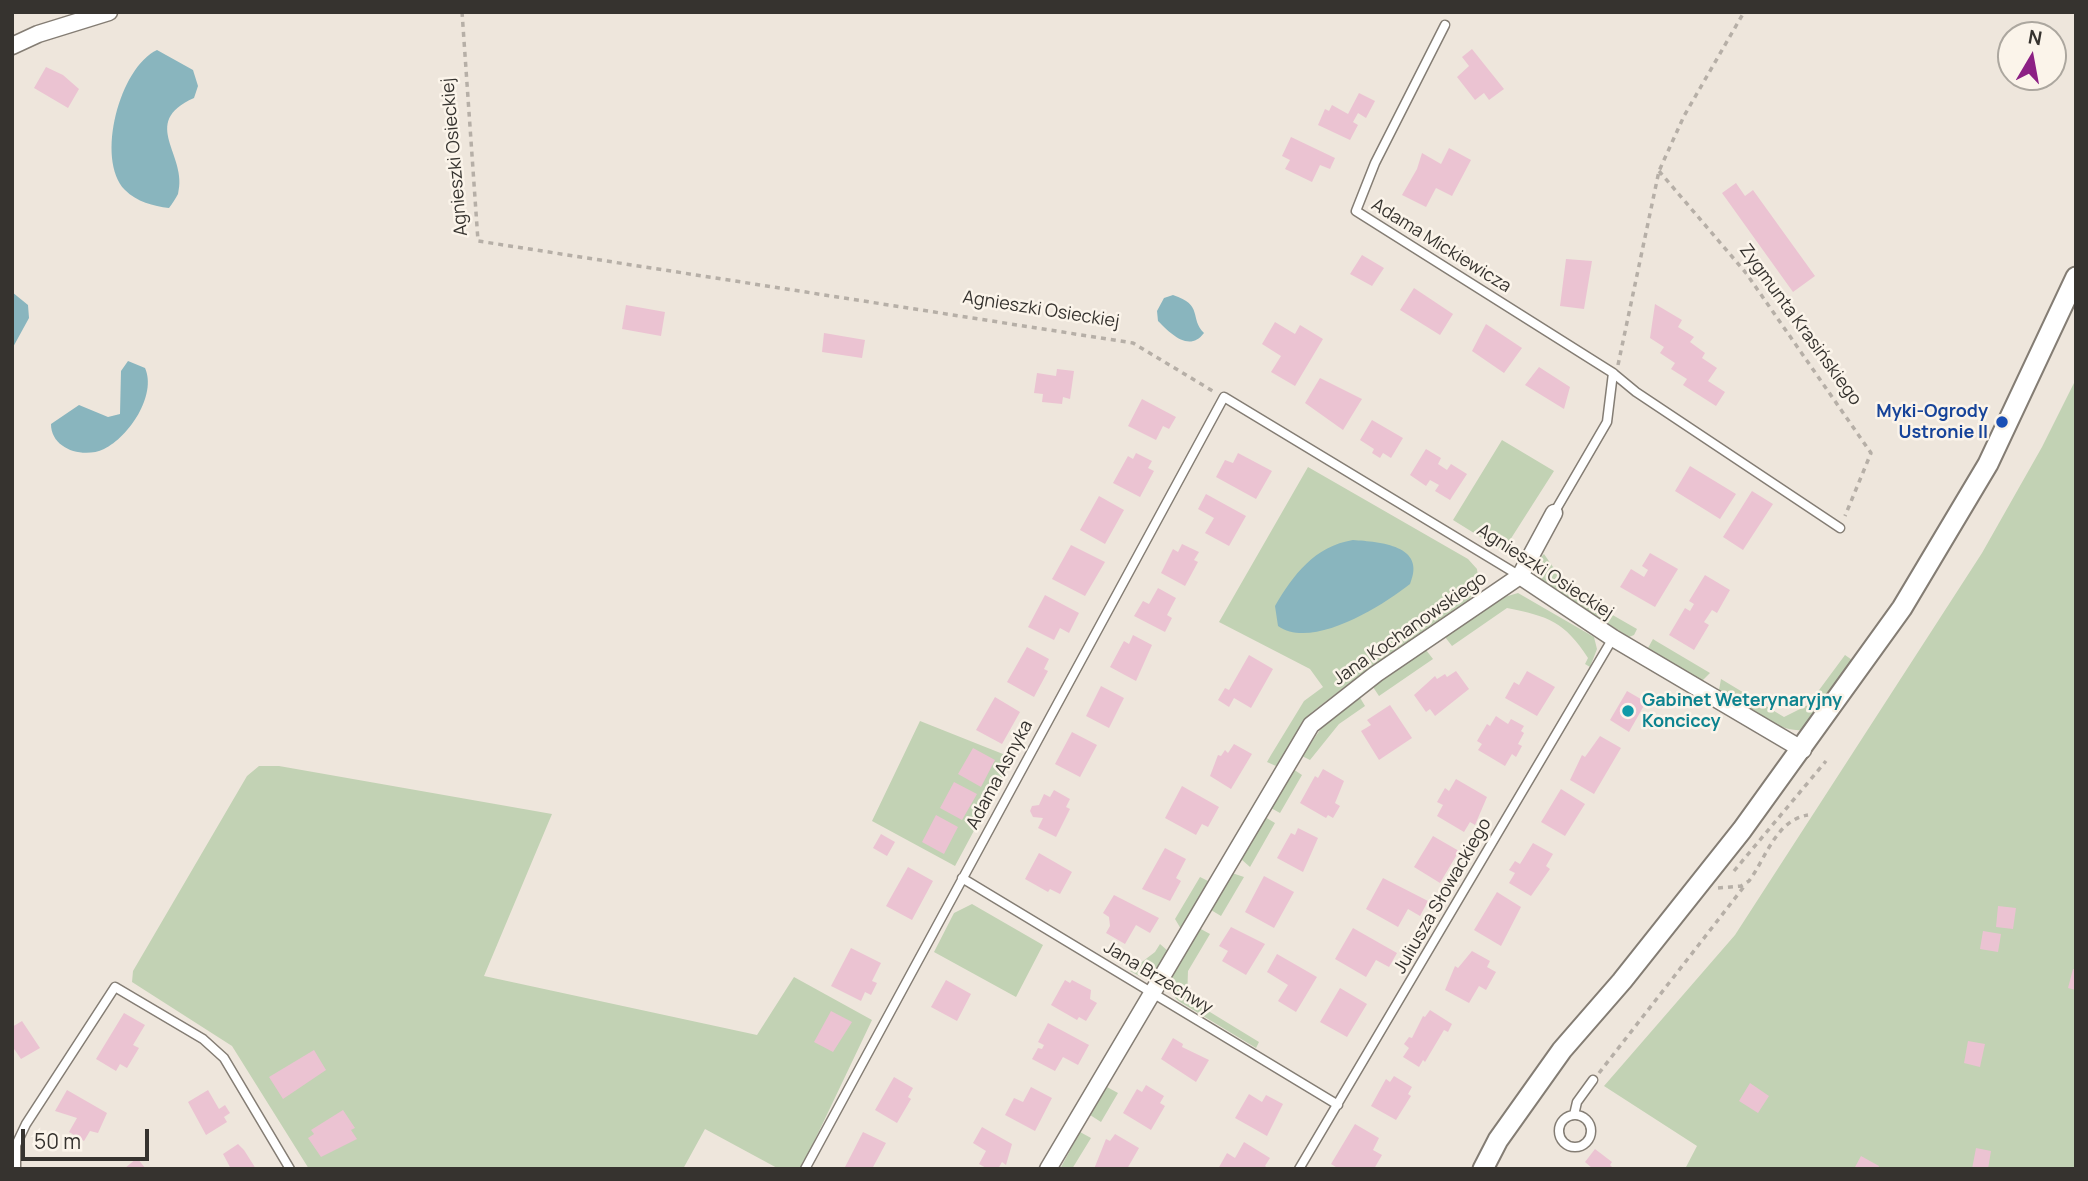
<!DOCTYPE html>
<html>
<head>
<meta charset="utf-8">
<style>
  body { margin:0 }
  #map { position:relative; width:2088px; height:1181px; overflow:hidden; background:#eee6dc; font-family:Manrope,sans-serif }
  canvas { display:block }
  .frame { position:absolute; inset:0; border:14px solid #36332f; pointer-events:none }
  .north { position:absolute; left:1997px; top:21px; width:70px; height:70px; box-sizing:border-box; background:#fbf4ea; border:2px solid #aca79f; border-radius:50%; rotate:10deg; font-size:19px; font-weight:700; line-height:28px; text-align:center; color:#36332f }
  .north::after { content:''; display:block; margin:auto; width:24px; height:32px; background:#8c2084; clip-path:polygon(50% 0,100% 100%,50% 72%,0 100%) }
  .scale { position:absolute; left:21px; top:1129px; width:128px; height:32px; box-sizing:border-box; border:4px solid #36332f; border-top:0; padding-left:9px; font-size:21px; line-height:24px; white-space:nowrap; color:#36332f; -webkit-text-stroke:5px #fbf4ea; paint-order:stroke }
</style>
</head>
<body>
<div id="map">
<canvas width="2088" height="1181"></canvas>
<div class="frame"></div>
<div class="north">N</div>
<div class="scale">50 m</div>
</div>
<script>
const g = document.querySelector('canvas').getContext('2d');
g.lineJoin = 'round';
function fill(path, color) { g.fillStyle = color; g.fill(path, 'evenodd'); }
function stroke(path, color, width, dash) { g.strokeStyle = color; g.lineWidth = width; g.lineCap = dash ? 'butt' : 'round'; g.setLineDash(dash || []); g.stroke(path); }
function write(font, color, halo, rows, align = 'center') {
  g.font = font + ' Manrope,sans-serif'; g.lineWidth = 5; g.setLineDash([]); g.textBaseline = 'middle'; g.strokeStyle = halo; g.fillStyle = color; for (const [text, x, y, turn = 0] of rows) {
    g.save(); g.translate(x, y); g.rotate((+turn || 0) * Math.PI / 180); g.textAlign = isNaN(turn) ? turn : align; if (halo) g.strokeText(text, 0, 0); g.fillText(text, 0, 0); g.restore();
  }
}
fill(new Path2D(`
  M2076,379V1169H1685L1697,1146L1604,1086L1735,935L1982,553L2042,447Z
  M1502,440L1554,471L1503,551L1453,520Z
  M1308,467L1468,559L1477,569L1479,586L1468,601L1347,685L1312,712L1276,766L1267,762L1271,755L1304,701L1323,687L1310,669L1219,622Z
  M1544,554L1569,590L1637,629L1634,635L1629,637L1537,579L1534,564Z
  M1518,593L1594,637L1597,649L1590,667L1585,664L1588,658C1565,622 1548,616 1507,608L1452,646L1445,637L1501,598Z
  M1653,639L1656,641L1710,673L1702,681L1648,648Z
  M1426,650L1433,659L1379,696L1373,687Z
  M1845,655L1855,662L1806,729C1783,737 1740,702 1719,690L1721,679L1784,717L1808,705Z
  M1359,696L1365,706L1339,724L1310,760L1302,756L1322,727Z
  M920,721L1013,758L955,866L872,821Z
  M259,766H279L552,814L484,976L757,1035L794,977L872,1020L801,1169H779L705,1129L683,1169H309L232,1046L132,982L133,971L247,776Z
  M1293,769L1302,775L1280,813L1271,808Z
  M1265,817L1275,823L1250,867L1241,859Z
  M1232,873L1244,877L1221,916L1211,910Z
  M1200,877L1208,881L1181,929L1175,919Z
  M972,904L1043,945L1016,997L934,952L954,913Z
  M1199,928L1210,934L1188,971L1187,998L1259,1042L1256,1048L1180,1002C1156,984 1189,947 1199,928Z
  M1160,944L1168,951L1155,971L1141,977L1130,971L1155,952Z
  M1107,1087L1118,1093L1101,1122L1090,1115Z
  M1080,1132L1091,1138L1072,1169H1060Z`), '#c2d2b4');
fill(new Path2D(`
  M157,50L193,70L198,86L194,98C138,123 189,155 178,194C176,198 172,204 169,208C153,206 137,202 125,190C95,159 120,67 157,50Z
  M12,292L28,305L29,318L12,349Z
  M1173,295C1204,305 1189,318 1204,333C1189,353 1170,333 1158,321L1157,311L1164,298Z
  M128,361L145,368C157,395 129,437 104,449C83,459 51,449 51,424L79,405L108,417L120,414L121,371Z
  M1353,540C1380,542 1427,545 1410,584C1381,607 1312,650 1278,626L1275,606C1293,575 1315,546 1353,540Z`), '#89b5be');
fill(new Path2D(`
  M1472,49L1504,89L1489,100L1484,93L1475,100L1457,77L1469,66L1462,57Z
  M46,67L63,75L79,89L68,108L34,88Z
  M1359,93L1375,101L1366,118L1358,113L1353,122L1358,125L1350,140L1318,125L1325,109L1329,111L1332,105L1348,114Z
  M1291,137L1335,158L1330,169L1320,165L1312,182L1285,169L1290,160L1282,156Z
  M1449,148L1471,160L1452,196L1436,188L1426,207L1402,195L1417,169L1422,153L1441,164Z
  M1736,183L1745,196L1753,190L1815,276L1793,292L1722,193Z
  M1362,255L1384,268L1372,286L1350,274Z
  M1566,259L1592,261L1584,309L1560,306Z
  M1414,288L1453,314L1440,335L1400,310Z
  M1655,304L1682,320L1678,327L1694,337L1690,342L1705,353L1702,358L1717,368L1708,381L1725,392L1716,406L1683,385L1687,379L1671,369L1675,363L1660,353L1664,347L1650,338Z
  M626,305L665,312L661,336L622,329Z
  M1275,322L1295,334L1300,325L1323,339L1295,386L1271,372L1281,356L1262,344Z
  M1486,324L1522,348L1504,373L1472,351Z
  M824,333L865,340L862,358L822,352Z
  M1539,367L1570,387L1564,409L1525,385Z
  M1057,369L1074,371L1070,399L1063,397L1062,404L1042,402L1043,394L1034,393L1037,373L1056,376Z
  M1320,378L1362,399L1343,430L1305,403Z
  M1142,399L1176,417L1169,429L1163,426L1156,440L1128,426Z
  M1372,420L1403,438L1391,458L1383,453L1380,458L1372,453L1374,449L1360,440Z
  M1426,449L1441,458L1438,464L1447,470L1451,464L1467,474L1450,500L1435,491L1439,485L1430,480L1426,486L1410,475Z
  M1136,453L1152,461L1148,468L1154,471L1140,497L1113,483L1128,456L1133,459Z
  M1238,453L1272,471L1256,499L1216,477L1225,460L1233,463Z
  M1690,466L1736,494L1720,519L1675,491Z
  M1752,491L1773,504L1743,550L1723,537Z
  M1206,494L1246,516L1229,546L1205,533L1214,518L1198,509Z
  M1099,496L1124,510L1105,544L1080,530Z
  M1182,544L1199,552L1194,560L1198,562L1185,586L1161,573L1173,549L1178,552Z
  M1071,545L1105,562L1085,596L1052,579Z
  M1650,553L1678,569L1655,607L1620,587L1631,569L1644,577L1648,570L1642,566Z
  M1705,575L1730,590L1717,613L1712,610L1704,622L1709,625L1694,650L1669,635L1685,608L1690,611L1694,604L1689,601Z
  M1158,588L1176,598L1167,615L1172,618L1165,632L1134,616L1143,601L1149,604Z
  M1045,595L1079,613L1069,633L1060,628L1054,640L1028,627Z
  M1133,635L1152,645L1136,681L1110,667L1124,641L1129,644Z
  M1027,647L1049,659L1044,669L1048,671L1034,697L1007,682Z
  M1249,655L1273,669L1251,708L1234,698L1229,707L1218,700L1225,688L1229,690Z
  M1456,671L1469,689L1435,716L1430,709L1426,712L1414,695L1435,676L1437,679L1445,674L1447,677Z
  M1527,671L1555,687L1537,716L1505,698L1514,682L1519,685Z
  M1101,686L1124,698L1109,728L1086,716Z
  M1627,691L1646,702L1629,732L1610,720Z
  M995,697L1020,712L1002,744L976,730Z
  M1390,705L1412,738L1379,760L1361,731L1371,725L1367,720Z
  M1496,716L1508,724L1511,719L1524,726L1521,731L1524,733L1518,744L1522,746L1516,757L1512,754L1505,766L1478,750L1482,744L1477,741L1487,724L1490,726Z
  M1072,732L1097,745L1080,777L1055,764Z
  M1600,736L1621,748L1594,794L1570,780L1582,755L1585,757Z
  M1234,744L1252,754L1231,789L1210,776L1218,755L1221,756L1225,750L1228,753Z
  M973,748L995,760L981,787L958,774Z
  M1323,769L1344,781L1335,803L1340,806L1333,818L1328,815L1326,818L1300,803L1315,776L1318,778Z
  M1456,779L1487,797L1475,825L1470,822L1464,832L1437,816L1443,805L1437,802L1445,788L1449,791Z
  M954,782L977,794L962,820L940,808Z
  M1182,786L1219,807L1208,827L1202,824L1196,835L1165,818Z
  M1561,789L1585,804L1565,836L1541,822Z
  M1054,790L1070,799L1066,807L1070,809L1056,837L1038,828L1043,818L1033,817L1030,811L1032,806L1039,805L1044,794L1050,797Z
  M936,815L958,827L944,854L922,842Z
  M1298,828L1318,838L1303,872L1277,858L1291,833L1295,835Z
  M881,834L895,842L887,856L873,848Z
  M1433,836L1459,851L1440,883L1414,867Z
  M1533,843L1553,854L1546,866L1550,869L1531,896L1509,883L1515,873L1509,870L1515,861L1520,864Z
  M1165,848L1186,859L1176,878L1181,881L1170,901L1142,889Z
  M1039,853L1072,872L1060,894L1050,889L1048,892L1025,879Z
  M908,867L933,881L912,920L886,906Z
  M1264,876L1294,892L1274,928L1245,912Z
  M1383,878L1428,901L1420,916L1408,909L1398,927L1366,909Z
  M1497,892L1521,907L1501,946L1474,930Z
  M1114,895L1159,918L1150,933L1136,925L1125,944L1106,933L1110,926L1109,917L1103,913Z
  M1998,906L2016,908L2013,929L1996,927Z
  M1231,927L1265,944L1246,975L1222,961L1228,951L1219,946Z
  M1353,928L1397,953L1389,967L1376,960L1366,977L1335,959Z
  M1983,931L2001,934L1998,952L1980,949Z
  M851,948L881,963L872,981L877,983L871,995L865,992L861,1001L831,986Z
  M1472,951L1490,961L1487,967L1496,972L1486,990L1479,986L1469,1003L1445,990L1455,966L1458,968Z
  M1277,954L1317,977L1296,1012L1278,1001L1288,985L1267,972Z
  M2073,969H2076V990L2068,988Z
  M946,980L971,994L957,1021L931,1007Z
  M1065,980L1070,983L1072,980L1091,990L1090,999L1097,1003L1086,1021L1079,1017L1077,1020L1051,1005Z
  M1340,988L1367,1004L1347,1037L1320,1022Z
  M1430,1010L1452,1024L1448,1032L1444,1030L1425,1062L1423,1060L1419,1067L1403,1057L1409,1048L1404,1044L1409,1037L1412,1038L1423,1016L1425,1017Z
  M831,1011L852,1022L833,1052L814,1042Z
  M124,1013L145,1025L133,1045L139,1048L127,1068L120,1064L116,1071L96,1059Z
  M22,1021L40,1048L21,1059L12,1046V1027Z
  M1048,1023L1089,1045L1078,1065L1063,1057L1055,1071L1032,1059L1038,1048L1042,1049L1044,1045L1038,1042Z
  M1173,1038L1183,1044L1182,1047L1209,1060L1196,1082L1161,1059Z
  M1968,1041L1985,1044L1980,1067L1964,1063Z
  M314,1050L326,1070L283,1099L269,1077Z
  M1394,1076L1412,1087L1408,1094L1411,1096L1396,1120L1371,1106L1386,1079L1390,1082Z
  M894,1077L913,1088L908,1097L911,1099L897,1123L875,1110Z
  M1750,1083L1769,1096L1758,1113L1739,1101Z
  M1146,1085L1164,1096L1160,1103L1165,1106L1151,1130L1123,1113L1137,1089L1142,1092Z
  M1031,1087L1052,1098L1035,1131L1005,1115L1014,1098L1023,1102Z
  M67,1090L107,1113L98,1133L90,1131L84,1141L69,1132L77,1118L55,1111Z
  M208,1090L219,1109L225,1105L230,1113L224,1117L227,1122L206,1135L188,1102Z
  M1249,1094L1262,1102L1266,1095L1283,1104L1267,1136L1235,1118Z
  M343,1110L355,1128L351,1130L357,1139L321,1157L308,1138L314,1134L311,1130Z
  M1355,1124L1379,1138L1373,1150L1382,1155L1374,1169H1339L1331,1164Z
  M982,1127L1012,1144L1006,1165L1002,1162L998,1169H988L979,1164L986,1151L973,1143Z
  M863,1132L886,1143L872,1169H844Z
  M1115,1134L1139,1148L1127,1169H1094L1106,1139L1110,1141Z
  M1244,1142L1270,1158L1265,1166L1269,1169H1218L1227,1153L1235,1158Z
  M238,1144L244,1150L256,1169H231L223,1154Z
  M1976,1148L1991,1151L1988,1169H1972Z
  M1595,1149L1612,1162L1610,1165L1614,1169H1593L1585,1162Z
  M1861,1156L1879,1166L1878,1169H1854Z
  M137,1158L146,1169H124Z`), '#ebc3d2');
const service = new Path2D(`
  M1445,25L1375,163L1356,211L1613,373L1636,392L1840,528
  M1554,513L1607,422L1613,373
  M962,878L1338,1105
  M1574,1115L1577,1102L1593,1080
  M1559 1131a16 16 0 1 1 32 0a16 16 0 1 1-32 0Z
  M16,1168V1145L26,1124L115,987L203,1039L224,1058L290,1169
  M805,1169L1224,397L1520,576
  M1299,1169L1613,638`);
const minor = new Path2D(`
  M12,46L38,34L109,12
  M1520,576L1613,638L1803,750
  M1048,1169L1311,725L1376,674L1520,576L1554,513`);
const tertiary = new Path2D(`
  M1483,1169L1498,1140L1562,1050L1622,981L1742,830L1902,608L1988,464L2076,277`);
stroke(service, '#847d74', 11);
stroke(minor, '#847d74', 19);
stroke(tertiary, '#847d74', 23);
stroke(new Path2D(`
  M462,12L478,241L1133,343L1216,393
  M1659,171L1746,273L1871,453L1845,516
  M1618,365L1659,171L1684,116L1744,12
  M1734,871L1826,761
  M1718,888L1741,886L1749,881C1766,858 1776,820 1808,815
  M1599,1073L1746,884`), '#b6afa7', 3.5, [5, 5]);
stroke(service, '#fff', 8);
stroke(minor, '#fff', 16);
stroke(tertiary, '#fff', 19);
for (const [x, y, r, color] of [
  [2002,422,7,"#1a4fb4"],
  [1628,711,7,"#0f9aa8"]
]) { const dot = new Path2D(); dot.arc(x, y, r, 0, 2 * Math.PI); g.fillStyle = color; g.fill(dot); stroke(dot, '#fbf4ea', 2.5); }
write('18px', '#36332f', '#fbf4ea', [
  ["Agnieszki Osieckiej",455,157,-95],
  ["Adama Mickiewicza",1441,246,32],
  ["Agnieszki Osieckiej",1041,310,9],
  ["Zygmunta Krasińskiego",1800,325,54],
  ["Agnieszki Osieckiej",1545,572,33],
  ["Jana Kochanowskiego",1410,629,-35],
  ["Adama Asnyka",1000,775,-62],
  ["Juliusza Słowackiego",1443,896,-60],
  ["Jana Brzechwy",1158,978,31]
]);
write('bold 18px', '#164399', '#fbf4ea', [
  ["Myki-Ogrody",1988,412],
  ["Ustronie II",1988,433]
], 'right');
write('bold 18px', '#0d838f', '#fbf4ea', [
  ["Gabinet Weterynaryjny",1642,701],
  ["Konciccy",1642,722]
], 'left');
</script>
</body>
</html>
